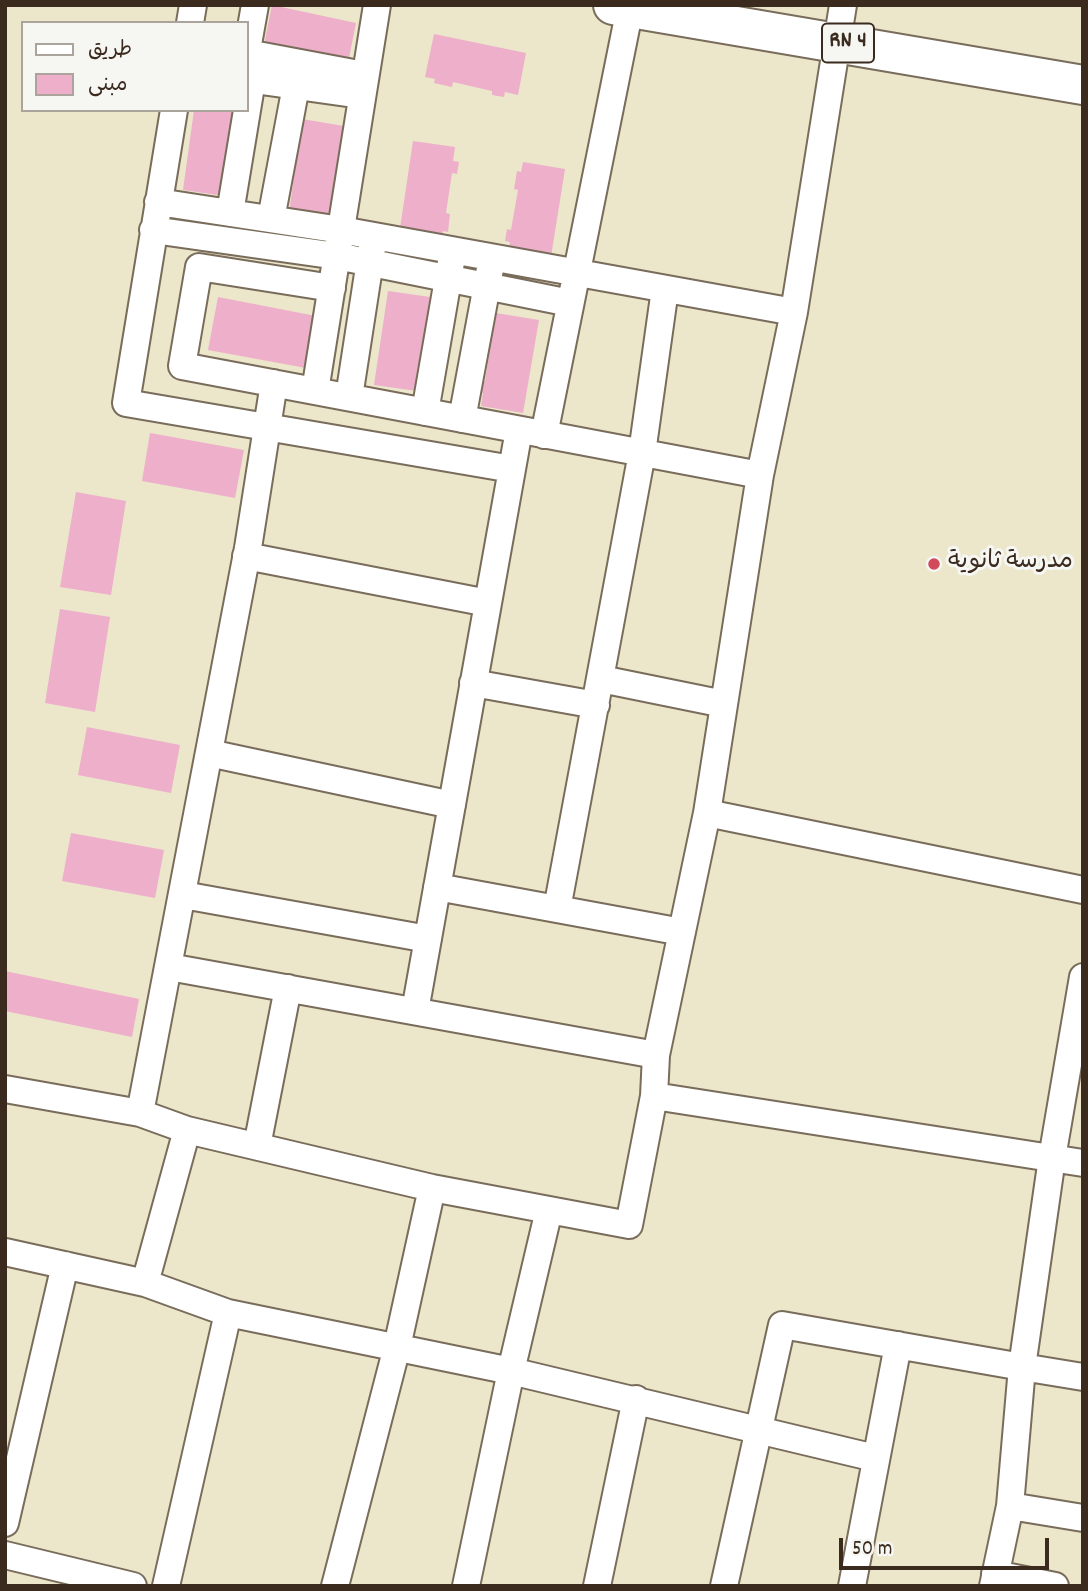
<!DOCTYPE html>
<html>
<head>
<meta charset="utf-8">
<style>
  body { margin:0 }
  #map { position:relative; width:1088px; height:1591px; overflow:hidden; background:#ece6cb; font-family:Dekko,"Playpen Sans Arabic",sans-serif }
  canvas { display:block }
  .frame { position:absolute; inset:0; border:7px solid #3b2a1e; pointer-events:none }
  .legend { position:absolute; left:21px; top:21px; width:228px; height:91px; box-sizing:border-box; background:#f6f6f2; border:2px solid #aba49d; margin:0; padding:9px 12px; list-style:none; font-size:21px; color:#3b2a1e }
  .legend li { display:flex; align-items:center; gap:14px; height:35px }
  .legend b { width:35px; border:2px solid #aba49d }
  .scale { position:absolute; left:839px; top:1538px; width:210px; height:32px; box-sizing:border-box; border:4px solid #3b2a1e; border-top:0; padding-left:9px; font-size:21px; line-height:24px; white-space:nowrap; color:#3b2a1e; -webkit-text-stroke:5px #f6f6f2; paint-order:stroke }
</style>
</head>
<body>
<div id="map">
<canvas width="1088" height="1591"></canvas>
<div class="frame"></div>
<ul class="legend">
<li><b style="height:9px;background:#fff"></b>طريق</li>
<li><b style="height:19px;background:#edafca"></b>مبنى</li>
</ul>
<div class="scale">50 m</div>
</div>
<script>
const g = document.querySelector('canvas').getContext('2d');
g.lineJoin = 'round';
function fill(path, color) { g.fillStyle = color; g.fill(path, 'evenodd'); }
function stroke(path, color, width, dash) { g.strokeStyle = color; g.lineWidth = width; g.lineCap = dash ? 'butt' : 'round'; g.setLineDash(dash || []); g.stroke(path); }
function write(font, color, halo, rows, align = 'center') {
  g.font = font + ' Dekko,"Playpen Sans Arabic",sans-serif'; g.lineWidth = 6; g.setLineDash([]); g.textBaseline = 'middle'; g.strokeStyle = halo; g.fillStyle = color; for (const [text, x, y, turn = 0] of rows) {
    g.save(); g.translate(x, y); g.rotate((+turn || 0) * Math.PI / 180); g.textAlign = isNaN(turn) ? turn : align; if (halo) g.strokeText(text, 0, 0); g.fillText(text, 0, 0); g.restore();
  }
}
fill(new Path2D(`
  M272,5L356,23L348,63L264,45Z
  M434,34L526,53L518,95L505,92L504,97L492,95V91L453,82L452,87L434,83L435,79L425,77Z
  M194,110H237L225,196L183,190Z
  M302,119L344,126L331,219L289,213Z
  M413,141L455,147L453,161L459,162L457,174L452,173L446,213L450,214L448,232L443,231L442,241L399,235Z
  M523,162L565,169L550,263L508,255L510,242L505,241L507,229L511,230L518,190L514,189L517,171L521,172Z
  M388,291L430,297L428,310L433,311L432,324L427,323L417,391L374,385Z
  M218,297L316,316L306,368L208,350Z
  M496,313L539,320L523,413L481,406L483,393L478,392L480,380L485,381L491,341L487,340L490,322H495Z
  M150,433L244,450L235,498L142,481Z
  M76,492L126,501L111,595L60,587Z
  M60,609L110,617L95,712L45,703Z
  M87,727L180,745L171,793L78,775Z
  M71,833L164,850L155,898L62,881Z
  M5,971L139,999L132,1037L5,1011Z`), '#edafca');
const minor = new Path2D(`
  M190,23L193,5
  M247,50L255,5
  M247,53L364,75
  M247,79L361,95
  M174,110L126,403L512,469
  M158,202L341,230L794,312
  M230,213L252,80
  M271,219L296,86
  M153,230L337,256L570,303
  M332,288L199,267L182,366L760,475
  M315,391L377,5
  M349,397L372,248
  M425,412L451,262
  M462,419L490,269
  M544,435L630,8
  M246,556L488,603
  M601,679L724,704
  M473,683L596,705
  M209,753L452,805
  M707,813L1083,890
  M437,887L682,932
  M183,895L428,939
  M557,909L642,453L665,289
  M169,967L656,1055
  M1083,977L1052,1158L1022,1367L1083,1377
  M415,1011L519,430
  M5,1089L140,1113L187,1130L432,1188L629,1225L654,1096L656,1055L707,813L760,475L794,312L843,5
  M654,1096L1083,1163
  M140,1113L248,548L274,383
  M257,1146L288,988
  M5,1252L145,1283L228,1313L511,1371L875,1458
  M145,1283L187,1130
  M1010,1506L1083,1518
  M5,1523L65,1265
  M5,1555L133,1586
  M995,1574L1055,1586
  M166,1586L228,1313
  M335,1586L397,1347L432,1188
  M466,1586L511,1371L549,1210
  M597,1586L636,1399
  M724,1586L782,1325L1022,1367L1010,1506L993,1586
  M852,1586L898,1345`);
const primary = new Path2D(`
  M613,5L1083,85`);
stroke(minor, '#796c5b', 30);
stroke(primary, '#796c5b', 42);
stroke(minor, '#fff', 26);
stroke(primary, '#fff', 38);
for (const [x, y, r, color] of [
  [934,564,7,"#d1495b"]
]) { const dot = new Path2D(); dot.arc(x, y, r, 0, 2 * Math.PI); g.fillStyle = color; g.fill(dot); stroke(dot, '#f6f6f2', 2.5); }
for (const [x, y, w] of [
  [848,43,52]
]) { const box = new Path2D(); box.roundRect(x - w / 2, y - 19.5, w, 39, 5); g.fillStyle = '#f6f6f2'; g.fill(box); stroke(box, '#3b2a1e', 2); }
write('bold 23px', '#3b2a1e', null, [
  ["RN 4",848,43]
]);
write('24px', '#3b2a1e', '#f6f6f2', [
  ["مدرسة ثانوية",948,564]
], 'left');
</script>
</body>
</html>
